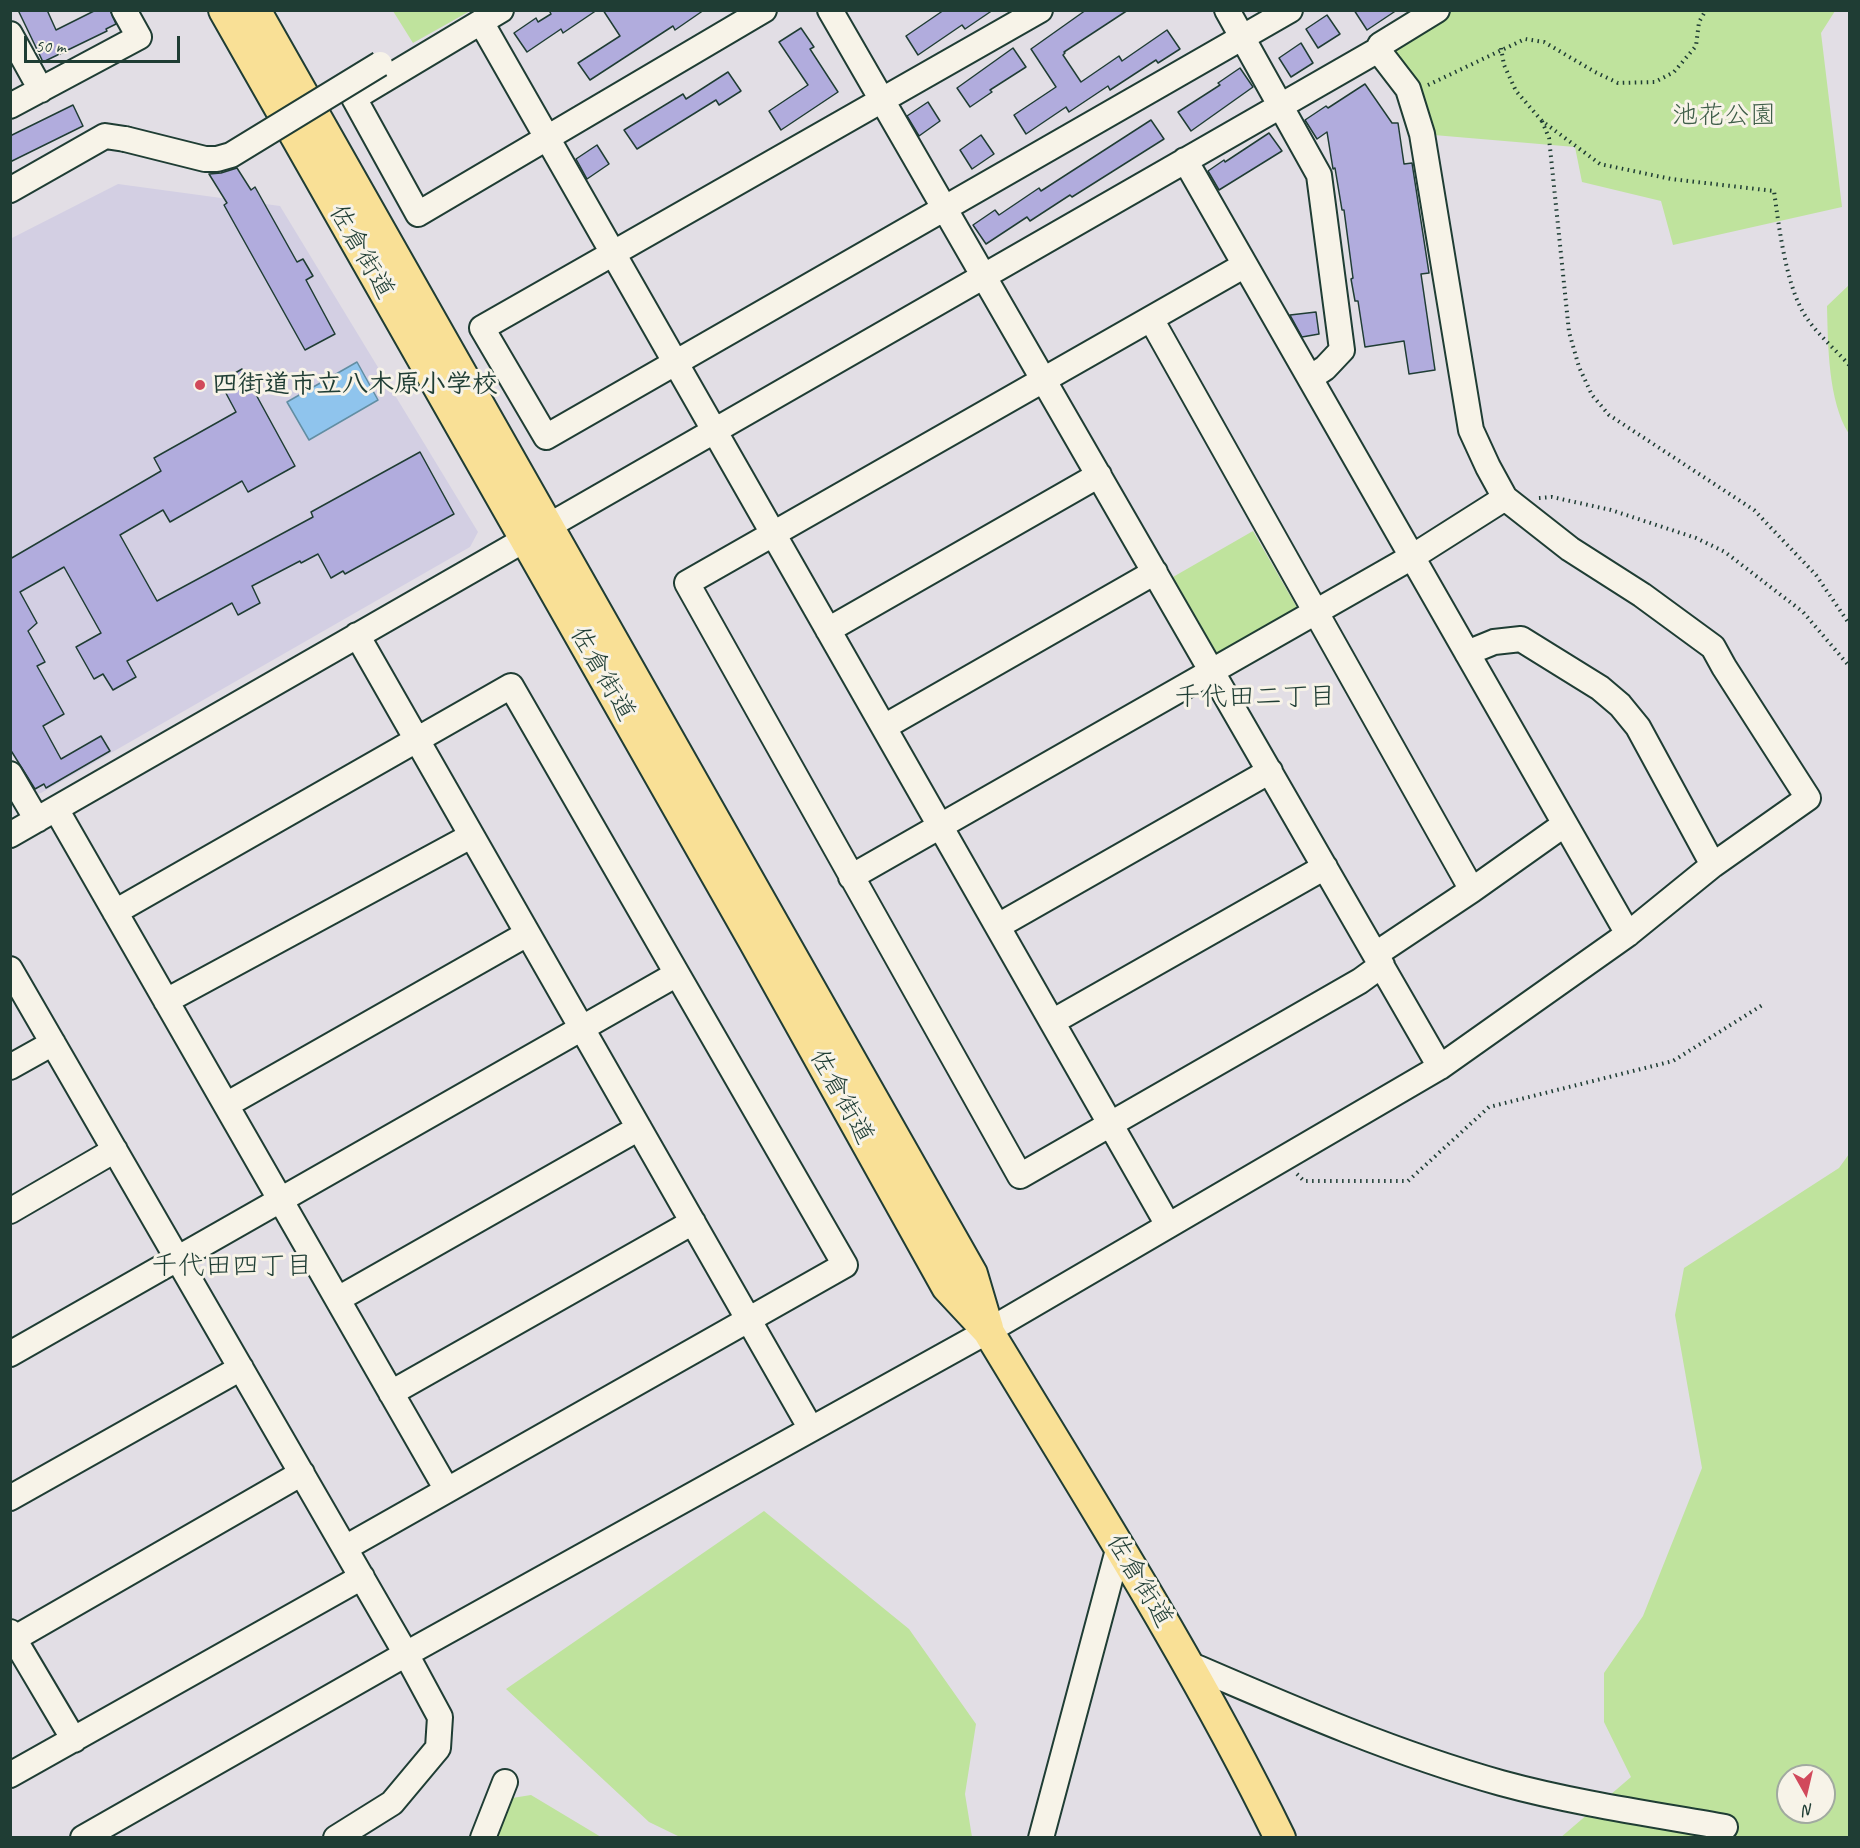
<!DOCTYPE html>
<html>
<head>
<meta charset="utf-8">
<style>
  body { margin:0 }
  #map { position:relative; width:1860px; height:1848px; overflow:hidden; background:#e2dee5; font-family:Caveat,sans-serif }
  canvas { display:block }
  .frame { position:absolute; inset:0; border:12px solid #1f3d34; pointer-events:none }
  .north { position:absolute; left:1776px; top:1764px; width:60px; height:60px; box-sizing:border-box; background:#f7f3e8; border:2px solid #a1aaa0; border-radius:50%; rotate:172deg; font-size:16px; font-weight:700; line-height:24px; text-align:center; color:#1f3d34 }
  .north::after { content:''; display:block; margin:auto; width:21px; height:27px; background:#d1495b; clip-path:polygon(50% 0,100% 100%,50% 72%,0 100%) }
  .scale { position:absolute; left:24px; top:36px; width:156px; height:27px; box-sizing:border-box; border:3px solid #1f3d34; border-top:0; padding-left:8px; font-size:18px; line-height:21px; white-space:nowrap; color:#1f3d34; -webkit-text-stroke:4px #f7f3e8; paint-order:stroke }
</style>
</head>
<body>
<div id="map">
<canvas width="1860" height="1848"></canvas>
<div class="frame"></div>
<div class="north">N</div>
<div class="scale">50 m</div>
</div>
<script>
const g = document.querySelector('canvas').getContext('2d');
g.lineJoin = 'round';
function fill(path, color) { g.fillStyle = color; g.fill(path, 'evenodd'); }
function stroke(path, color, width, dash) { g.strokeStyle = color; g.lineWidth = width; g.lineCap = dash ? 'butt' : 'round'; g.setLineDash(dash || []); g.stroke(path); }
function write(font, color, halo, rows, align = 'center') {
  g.font = font + ' Caveat,"Klee One",sans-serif'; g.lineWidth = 6; g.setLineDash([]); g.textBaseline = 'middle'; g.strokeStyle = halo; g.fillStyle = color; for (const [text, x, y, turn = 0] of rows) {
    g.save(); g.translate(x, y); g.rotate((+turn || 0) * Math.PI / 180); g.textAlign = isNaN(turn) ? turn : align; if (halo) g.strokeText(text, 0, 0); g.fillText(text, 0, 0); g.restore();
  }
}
fill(new Path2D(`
  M118,184L280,206L478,532L470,547L41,793L35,794L10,749V239Z`), '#d3cfe3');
fill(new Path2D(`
  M393,11H470L413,43Z
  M1437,11H1835L1821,33L1842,207L1673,245L1661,201L1582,182L1575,147L1422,134L1380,45Z
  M1849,285V434C1828,401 1828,345 1827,306Z
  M1253,531L1299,611L1218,655L1173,577Z
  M1849,1154V1837L1560,1838L1631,1777L1604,1722V1673L1643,1616L1702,1468L1675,1315L1684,1268L1839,1168ZM1788,1776H1824V1812H1788Z
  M764,1511L909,1629L976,1724L965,1794L972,1837H680L649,1822L506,1689Z
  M531,1795L601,1837L489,1838L506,1799Z`), '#bfe39d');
const water = new Path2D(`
  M357,362L378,400L309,440L287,402Z`);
fill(water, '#8fc4ed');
stroke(water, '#628ea3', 1.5);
const building = new Path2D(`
  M18,10H47L56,30L96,10H110L116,24L106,29L107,31L43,62Z
  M549,10H597L563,33L561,29L527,52L514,33L536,18L538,22L551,14Z
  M603,10H704L675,30L673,26L590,80L578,63L620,36Z
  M944,10H993L965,29L962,25L918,55L906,36Z
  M1086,10H1128L1064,52L1065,53L1063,55L1081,82L1119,56L1122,61L1167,30L1180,49L1158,63L1156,60L1110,90L1108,86L1069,112L1066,107L1026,134L1014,115L1056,87L1031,49Z
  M1354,10H1397L1367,30Z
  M1327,15L1340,34L1318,48L1306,29Z
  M801,28L814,47L810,49L838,92L781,130L769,111L808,85L779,42Z
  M1301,43L1313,63L1291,77L1279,58Z
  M1013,48L1026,67L990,90L992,92L970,107L957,88Z
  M1240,68L1253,87L1191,131L1178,112L1220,85L1218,83Z
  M728,72L741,91L719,105L716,100L637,149L624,130L683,94L686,99Z
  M1365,84L1392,123H1398L1404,164L1412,163L1429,273L1421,274L1435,370L1409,374L1404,341L1365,347L1358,301H1355L1351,279L1353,278L1344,210H1342L1335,168L1333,169L1327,132L1317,139L1305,120L1326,106L1328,108Z
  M928,102L940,121L919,136L907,116Z
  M73,105L83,126L10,162V136Z
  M1151,120L1164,139L1072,197L1070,195L1030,221L1027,217L986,244L973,225L995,210L999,215L1039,188L1041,191Z
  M1269,133L1282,151L1219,190L1208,171L1224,160L1225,162Z
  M981,135L994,154L972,169L960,150Z
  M597,145L609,164L587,179L576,159Z
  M237,168L251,190L255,187L297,262L303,259L313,276L306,280L335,334L305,350L224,205L227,203L209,174L221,173Z
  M1316,312L1319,334L1302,337L1290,315Z
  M242,369L295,466L248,492L242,481L170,522L163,510L120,535L157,601L313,517L311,512L420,452L454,514L345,574L343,571L331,578L318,554L301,563L300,561L252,586L260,603L238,615L232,603L127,661L136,677L113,690L103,674L94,679L76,647L101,633L64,567L20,592L37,623L28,631L45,662L37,666L64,714L43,726L61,759L101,736L110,751L46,788L44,784L35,789L10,749V559L161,471L154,458L236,412L220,382Z`);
fill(building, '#b1acdd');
stroke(building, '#1f3d34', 1.5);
const minor = new Path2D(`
  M501,10L354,98L418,214L764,10
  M830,10L1440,1067
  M1040,10L482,328L546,437L1290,10
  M1227,10L1319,175L1342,350L1325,368L1310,378
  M481,22L1168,1225
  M10,34L41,90
  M10,106L139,37L124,10
  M1185,160L1628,934
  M10,190L105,136L125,139
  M1245,265L687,583L1020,1176L1360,981L1382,965
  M1151,319L1472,890
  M828,630L1099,475
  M357,635L811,1429
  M1467,653L1494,642L1521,639L1600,688L1620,705L1638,727L1713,865
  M884,727L1155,572
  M10,774L37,820
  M56,809L447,1490
  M10,835L1378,50L1380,45L1437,10
  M851,877L1412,557L1505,498
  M115,912L511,686L845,1265L345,1548
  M998,926L1270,771
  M1376,954L1472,890L1565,824
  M10,969L406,1654L440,1717L438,1748L392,1803L336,1838
  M166,1001L471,836
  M1052,1022L1325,867
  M10,1067L53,1043
  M226,1105L527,934
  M10,1211L115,1150
  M338,1299L639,1128
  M10,1354L677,974
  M391,1393L693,1222
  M10,1498L241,1368
  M10,1632L74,1740
  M10,1641L302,1473
  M1189,1664C1291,1708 1394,1753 1501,1783C1574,1803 1651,1814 1725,1827
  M10,1775L362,1577
  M83,1838L406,1654L988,1331L1440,1067L1628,934L1713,865L1808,798L1724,667L1713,647L1642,595L1570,549L1505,498L1488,467L1471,430L1422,134L1408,89L1378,50
  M483,1838L505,1782
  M1041,1838L1119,1546`);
const major = new Path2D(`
  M224,10L754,941L947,1287L988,1331C1089,1498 1194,1662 1280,1838
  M255,10L972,1274L988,1328`);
stroke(minor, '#1f3d34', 28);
stroke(major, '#1f3d34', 34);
stroke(new Path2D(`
  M1501,48L1504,65L1516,91L1542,121L1600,164L1671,179L1774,191C1779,227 1786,287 1806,317C1818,335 1836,350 1850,366
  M1428,85L1525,39L1544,42L1595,72L1618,83L1655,82L1674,72L1696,46L1699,22L1706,10
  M1542,121L1549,138L1569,332L1579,367L1592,395L1609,415L1754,510L1816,575L1850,625
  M1539,498L1552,497L1611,510L1696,538L1725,552L1803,612L1850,667
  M1297,1174L1304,1181H1408L1489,1107L1673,1061L1764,1004`), '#1f3d34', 4, [1.5, 4.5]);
stroke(minor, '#f7f3e8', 24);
stroke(major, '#f9e096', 30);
const minorBridge = new Path2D(`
  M125,139L205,159H217L231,155L380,64`);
stroke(minorBridge, '#1f3d34', 28, []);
stroke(minorBridge, '#f7f3e8', 24);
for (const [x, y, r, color] of [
  [200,385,6,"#d1495b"]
]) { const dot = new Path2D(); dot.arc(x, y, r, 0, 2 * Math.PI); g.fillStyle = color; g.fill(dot); stroke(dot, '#f7f3e8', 2); }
write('26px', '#3f5e49', '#f7f3e8', [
  ["池花公園",1724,116]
]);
write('26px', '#1f3d34', '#f7f3e8', [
  ["佐倉街道",361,252,60],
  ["佐倉街道",602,674,60],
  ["佐倉街道",841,1097,61],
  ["佐倉街道",1139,1581,59]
]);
write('bold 26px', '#1f3d34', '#f7f3e8', [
  ["四街道市立八木原小学校",212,385]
], 'left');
write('27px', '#1f3d34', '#f7f3e8', [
  ["千代田二丁目",1255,698],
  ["千代田四丁目",232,1267]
]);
</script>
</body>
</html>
